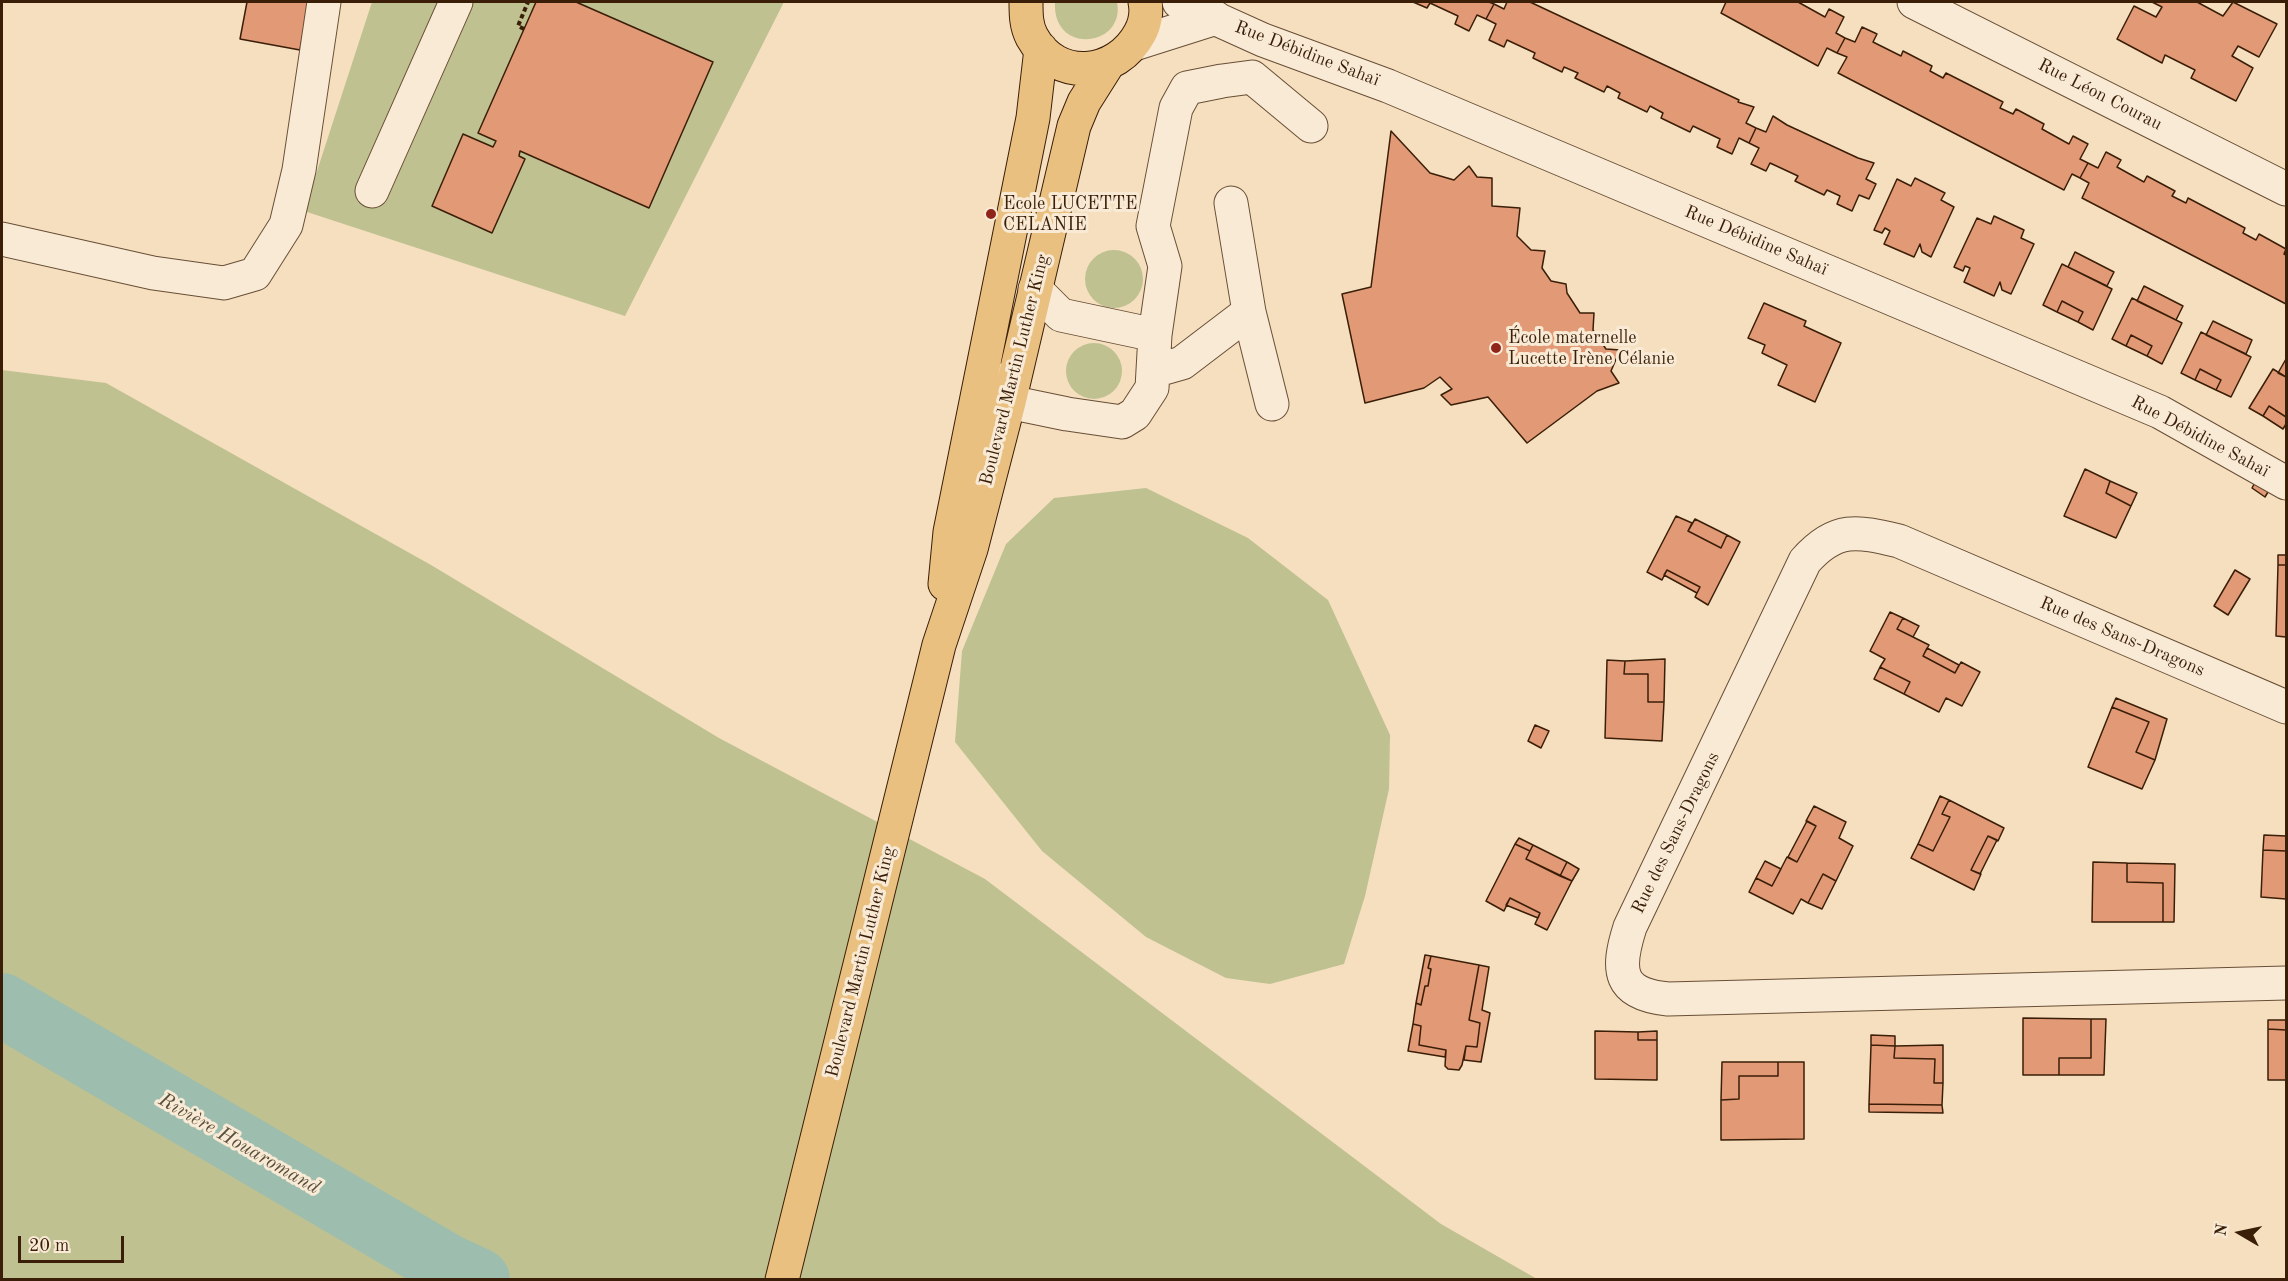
<!DOCTYPE html>
<html>
<head>
<meta charset="utf-8">
<style>
  body { margin:0 }
  #map { position:relative; width:2288px; height:1281px; overflow:hidden; background:#f5dfbf; font-family:"Old Standard TT",serif }
  canvas { display:block }
  .frame { position:absolute; inset:0; border:3px solid #3a1e08; pointer-events:none }
  .north { position:absolute; left:2210px; top:1203px; width:60px; height:60px; -webkit-text-stroke:4px #f8ead5; paint-order:stroke; rotate:279deg; font-size:16px; font-weight:700; line-height:24px; text-align:center; color:#3a1e08 }
  .north::after { content:''; display:block; margin:auto; width:21px; height:27px; background:#3a1e08; clip-path:polygon(50% 0,100% 100%,50% 72%,0 100%) }
  .scale { position:absolute; left:18px; top:1236px; width:106px; height:27px; box-sizing:border-box; border:3px solid #3a1e08; border-top:0; padding-left:8px; font-size:18px; line-height:21px; white-space:nowrap; color:#3a1e08; -webkit-text-stroke:4px #f8ead5; paint-order:stroke }
</style>
</head>
<body>
<div id="map">
<canvas width="2288" height="1281"></canvas>
<div class="frame"></div>
<div class="north">N</div>
<div class="scale">20 m</div>
</div>
<script>
const g = document.querySelector('canvas').getContext('2d');
g.lineJoin = 'round';
function fill(path, color) { g.fillStyle = color; g.fill(path, 'evenodd'); }
function stroke(path, color, width, dash) { g.strokeStyle = color; g.lineWidth = width; g.lineCap = dash ? 'butt' : 'round'; g.setLineDash(dash || []); g.stroke(path); }
function write(font, color, halo, rows, align = 'center') {
  g.font = font + ' "Old Standard TT",serif'; g.lineWidth = 6; g.setLineDash([]); g.textBaseline = 'middle'; g.strokeStyle = halo; g.fillStyle = color; for (const [text, x, y, turn = 0] of rows) {
    g.save(); g.translate(x, y); g.rotate((+turn || 0) * Math.PI / 180); g.textAlign = isNaN(turn) ? turn : align; if (halo) g.strokeText(text, 0, 0); g.fillText(text, 0, 0); g.restore();
  }
}
fill(new Path2D(`
  M372,2H784L625,316L304,211Z
  M1055,2H1117C1126,47 1052,56 1055,2Z
  M1085 279a29 29 0 1 1 58 0a29 29 0 1 1-58 0Z
  M1066 371a28 28 0 1 1 56 0a28 28 0 1 1-56 0Z
  M2,370L106,383L431,565L719,738L985,879L1441,1224L1537,1279L2,1280Z
  M1146,488L1248,538L1328,600L1390,735L1389,789L1365,896L1344,964L1270,984L1226,978L1146,937L1042,851L955,742L962,651L1006,544L1054,498Z`), '#bfc190');
stroke(new Path2D(`
  M2,1005L448,1266L478,1280`), '#9dbdae', 64);
const building = new Path2D(`
  M247,2H309L300,50L240,39Z
  M536,2H576L713,62L649,208L520,151L519,156L525,159L492,233L432,206L463,134L493,147L496,141L478,133Z
  M1413,2H1489L1494,4L1486,19L1477,15L1469,31L1455,24L1458,16L1430,3L1427,8Z
  M1507,2H1530L1739,100L1738,102L1754,107L1746,123L1756,128L1749,143L1739,138L1732,154L1717,147L1720,139L1693,126L1690,132L1661,118L1663,113L1650,106L1647,112L1618,98L1620,93L1607,86L1604,92L1575,78L1578,73L1564,67L1562,72L1533,58L1535,53L1507,40L1504,47L1489,40L1496,24L1486,19L1494,4L1504,9Z
  M1726,2H1798L1825,17L1829,9L1844,17L1836,33L1845,38L1837,53L1827,48L1818,66L1721,13Z
  M2152,2H2197L2223,16L2233,2L2277,24L2259,57L2238,46L2232,56L2253,68L2236,101L2191,78L2195,70L2165,55L2162,63L2117,39L2134,6L2156,17L2162,7Z
  M1862,27L1877,34L1873,42L1901,56L1903,51L1932,66L1930,71L1943,78L1946,73L2003,102L2000,108L2013,114L2016,109L2044,124L2042,129L2069,144L2073,136L2088,144L2080,159L2088,163L2080,178L2072,174L2064,190L1838,73L1847,57L1837,53L1845,38L1855,42Z
  M1773,116L1787,125L1858,158L1874,163L1866,179L1876,184L1869,199L1859,195L1852,211L1837,204L1840,196L1827,190L1824,195L1795,181L1798,176L1770,163L1766,171L1751,164L1759,148L1749,143L1756,128L1766,132Z
  M1391,131L1430,173L1454,180L1469,166L1477,177L1492,178V206L1520,208L1517,236L1531,250L1545,251L1542,268L1551,281L1566,284L1567,293L1580,313H1594L1593,330L1606,349L1620,350L1611,371L1619,383L1597,391L1527,443L1488,397L1451,405L1441,395L1452,389L1440,377L1424,388L1365,403L1342,294L1371,287Z
  M2106,152L2121,160L2117,167L2144,182L2147,176L2175,191L2172,196L2186,203L2188,198L2245,228L2243,233L2256,240L2259,234L2286,249L2284,254L2286,255V304L2082,198L2089,183L2080,178L2088,163L2098,168Z
  M1915,178L1945,193L1941,200L1954,207L1931,257L1922,252L1920,244L1914,257L1884,244L1890,231L1885,228L1882,233L1874,230L1897,179L1911,186Z
  M1994,216L2024,230L2021,238L2034,244L2011,294L2002,290L2000,282L1994,296L1964,282L1970,268L1965,266L1963,271L1954,267L1977,218L1991,224Z
  M2075,252L2114,272L2107,286L2068,267Z
  M2062,264L2112,289L2093,330L2078,322L2083,312L2062,301L2057,312L2043,305Z
  M2144,286L2183,306L2176,320L2137,301Z
  M2132,298L2182,323L2162,364L2147,356L2152,346L2131,335L2126,346L2112,339Z
  M2062,301L2083,312L2078,322L2057,312Z
  M1764,303L1806,321L1804,326L1841,343L1815,402L1778,385L1787,365L1762,353L1765,345L1748,338Z
  M2213,321L2252,340L2246,354L2206,335Z
  M2201,332L2251,357L2231,397L2216,390L2221,380L2200,369L2195,380L2181,373Z
  M2131,335L2152,346L2147,356L2126,346Z
  M2286,359V377L2278,373Z
  M2200,369L2221,380L2216,390L2195,380Z
  M2273,369L2286,377V417L2269,406L2263,416L2249,408Z
  M2269,406L2286,417V424L2283,429L2263,416Z
  M2085,469L2110,481L2106,493L2131,506L2116,538L2064,516Z
  M2260,473L2274,482L2265,497L2252,488Z
  M2110,481L2137,493L2131,506L2106,493Z
  M1676,516L1692,523L1688,531L1721,548L1727,535L1740,542L1708,605L1695,597L1700,587L1667,570L1662,580L1647,572Z
  M1695,519L1727,535L1721,548L1688,531Z
  M2278,555H2286V565H2278Z
  M2278,565H2286V637L2276,636Z
  M1667,570L1700,587L1697,593L1664,575Z
  M2235,570L2250,579L2228,615L2214,606Z
  M1890,612L1903,618L1897,629L1929,645L1923,656L1955,673L1961,662L1980,672L1962,706L1946,698L1939,712L1904,694L1910,682L1880,667L1885,659L1870,651Z
  M1903,618L1919,626L1913,637L1897,629Z
  M1927,648L1959,665L1955,673L1923,656Z
  M1665,659L1664,702H1648V674H1624L1625,661Z
  M1607,660L1625,661L1624,674H1648V702H1664L1662,741L1605,738Z
  M1880,667L1910,682L1904,694L1874,679Z
  M2116,698L2167,719L2155,760L2136,752L2149,722L2112,707Z
  M2112,707L2149,722L2136,752L2155,760L2142,789L2088,767Z
  M1535,725L1549,731L1541,748L1528,741Z
  M1940,796L1949,800L1942,814L1950,817L1933,851L1918,844Z
  M1949,800L2004,828L1998,841L1988,836L1971,870L1981,874L1974,890L1911,858L1918,844L1933,851L1950,817L1942,814Z
  M1814,806L1846,822L1839,838L1853,846L1836,881L1823,874L1808,903L1801,899L1793,914L1749,892L1756,878L1772,886L1787,857L1797,862L1816,826L1806,821Z
  M1807,821L1816,826L1797,862L1788,857Z
  M2264,835L2286,836V851L2263,850Z
  M1988,836L1997,840L1980,874L1971,870Z
  M1519,838L1533,845L1530,851L1515,844Z
  M1515,844L1530,851L1526,859L1572,881L1547,930L1535,924L1540,913L1510,898L1504,911L1486,901Z
  M1533,845L1567,862L1560,876L1526,859Z
  M2263,850L2286,851V899L2261,897Z
  M1765,861L1781,869L1772,886L1756,878Z
  M1567,862L1579,869L1572,881L1560,876Z
  M2093,862L2127,863V882L2163,883V922H2092Z
  M2127,863L2175,864L2174,922H2163V883L2127,882Z
  M1823,874L1836,881L1822,909L1808,903Z
  M1510,898L1540,913L1538,918L1506,905Z
  M1425,955L1431,956L1428,968L1431,969L1428,986H1425L1421,1005L1416,1003Z
  M1431,956L1479,965L1469,1020L1480,1023L1477,1047L1466,1046L1462,1065L1459,1070L1448,1069L1445,1066L1446,1050L1419,1045L1421,1026L1413,1024L1416,1003L1421,1005L1425,986H1428L1431,969L1428,968Z
  M1479,965L1489,967L1482,1010L1490,1013L1481,1062L1464,1060L1466,1046L1477,1047L1480,1023L1469,1020Z
  M2023,1018L2091,1019V1058H2059V1075H2023Z
  M2091,1019H2106L2104,1075H2059V1058H2091Z
  M2268,1020H2286V1030L2268,1029Z
  M1413,1024L1421,1026L1419,1045L1446,1050L1445,1057L1408,1051Z
  M2268,1029L2286,1030V1080H2268Z
  M1595,1031L1638,1032V1040H1657V1080L1595,1079Z
  M1657,1031V1040H1638V1032Z
  M1871,1035L1895,1036V1046L1871,1045Z
  M1871,1045L1895,1046L1894,1058L1935,1059L1934,1083H1943L1942,1105L1869,1104Z
  M1943,1045V1083H1934L1935,1059L1894,1058L1895,1046Z
  M1722,1062H1778V1076H1739V1099L1721,1100Z
  M1778,1062H1804V1139L1721,1140V1100L1739,1099V1076H1778Z
  M1869,1104L1942,1105L1943,1113L1869,1112Z`);
fill(building, '#e29975');
stroke(building, '#3a1e08', 1.5);
const minor = new Path2D(`
  M1179,2L1263,40L1388,86L2160,412L2286,483
  M1914,2L2286,189
  M1134,44L1216,18
  M372,191L456,2
  M1231,203L1249,312L1272,404
  M2,239L153,273L224,283L255,274L286,225L299,170L324,2
  M1035,289L1061,315L1155,335
  M1154,371L1182,363L1249,312
  M995,379L1009,402L1067,414L1122,422L1135,414L1152,388L1155,335L1165,266L1153,226L1176,108L1187,88L1222,81L1252,77L1311,126
  M2286,707L1899,541C1857,531 1836,526 1805,561L1630,927C1616,971 1618,994 1668,999L2286,983`);
const major = new Path2D(`
  M1026,2C1026,14 1026,26 1032,37C1057,83 1117,76 1140,33C1145,24 1147,12 1145,2
  M945,584L950,532L1033,118L1041,49
  M782,1280L939,645L971,549L1009,402L1074,126L1084,102L1108,64`);
stroke(minor, '#694e36', 35);
stroke(major, '#3a1e08', 35);
stroke(new Path2D(`
  M524,29L518,26L528,2`), '#3a1e08', 4, [4.5, 3]);
stroke(minor, '#f8ead5', 33);
stroke(major, '#eac080', 33);
for (const [x, y, r, color] of [
  [991,214,6,"#8f2418"],
  [1496,348,6,"#8f2418"]
]) { const dot = new Path2D(); dot.arc(x, y, r, 0, 2 * Math.PI); g.fillStyle = color; g.fill(dot); stroke(dot, '#f8ead5', 2); }
write('18px', '#3a1e08', '#f8ead5', [
  ["Rue Débidine Sahaï",1307,54,21],
  ["Rue Léon Courau",2100,95,27],
  ["Rue Débidine Sahaï",1756,241,23],
  ["Boulevard Martin Luther King",1015,370,-76],
  ["Rue Débidine Sahaï",2200,437,28],
  ["Rue des Sans-Dragons",2122,637,23],
  ["Rue des Sans-Dragons",1676,833,-64],
  ["Boulevard Martin Luther King",861,962,-76]
]);
write('18px', '#3a1e08', '#f8ead5', [
  ["Ecole LUCETTE",1003,204],
  ["CELANIE",1003,225],
  ["École maternelle",1508,338],
  ["Lucette Irène Célanie",1508,359]
], 'left');
write('italic 20px', '#584e3a', '#f8ead5', [
  ["Rivière Houaromand",239,1144,30]
]);
</script>
</body>
</html>
